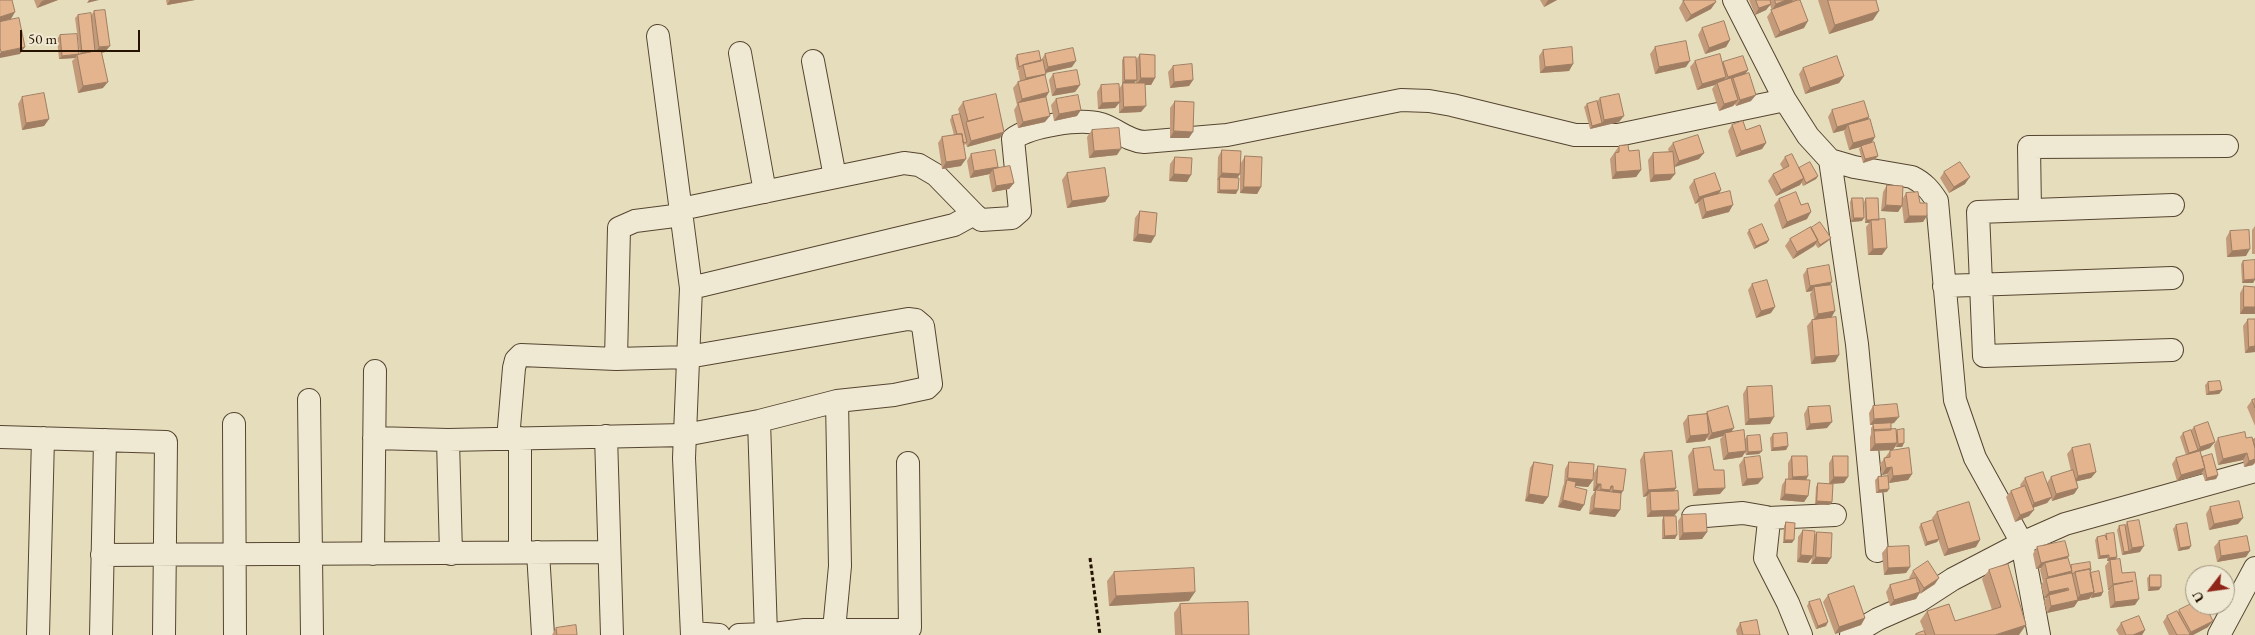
<!DOCTYPE html>
<html>
<head>
<meta charset="utf-8">
<style>
  body { margin:0 }
  #map { position:relative; width:2255px; height:635px; overflow:hidden; background:#e6ddbc; font-family:"EB Garamond",serif }
  canvas { display:block }
  .north { position:absolute; left:2185px; top:565px; width:50px; height:50px; box-sizing:border-box; background:#efe9d3; border:1px solid #9e937f; border-radius:50%; rotate:240deg; font-size:14px; font-weight:700; line-height:20px; text-align:center; color:#251201 }
  .north::after { content:''; display:block; margin:auto; width:18px; height:22px; background:#8f2418; clip-path:polygon(50% 0,100% 100%,50% 72%,0 100%) }
  .scale { position:absolute; left:20px; top:30px; width:120px; height:22px; box-sizing:border-box; border:2px solid #251201; border-top:0; padding-left:6px; font-size:15px; line-height:18px; white-space:nowrap; color:#251201; -webkit-text-stroke:4px #efe9d3; paint-order:stroke }
</style>
</head>
<body>
<div id="map">
<canvas width="2255" height="635"></canvas>
<div class="north">U</div>
<div class="scale">50 m</div>
</div>
<script>
const g = document.querySelector('canvas').getContext('2d');
g.lineJoin = 'round';
function stroke(path, color, width, dash) { g.strokeStyle = color; g.lineWidth = width; g.lineCap = dash ? 'butt' : 'round'; g.setLineDash(dash || []); g.stroke(path); }
function fill(path, color) { g.fillStyle = color; g.fill(path, 'evenodd'); }
const minor = new Path2D(`
  M1734,0L1785,100L1808,136L1830,160L1854,167L1912,177C1924,183 1930,190 1937,201L1955,400L1975,458L2022,543L2039,635
  M658,36L691,288L684,458L692,635
  M740,53L765,192
  M813,61L835,177
  M1830,160L1857,344L1877,551
  M681,209L904,163L919,165L936,175L974,214
  M2030,210L2029,147L2227,146
  M1944,286L2172,278
  M691,288L954,225L974,214L981,220L1012,218L1020,211L1013,139C1030,126 1080,118 1101,124C1117,129 1127,141 1144,142L1227,135L1401,100L1429,101L1452,105L1575,135H1618L1785,100
  M2172,350L1984,356L1978,212L2173,205
  M616,359L619,228L635,221L682,215
  M309,400L312,635
  M837,401L840,566L834,630H906L910,628L908,463
  M234,424L235,635
  M606,436L612,635
  M0,437L166,442L164,635
  M374,438L448,440L685,435L759,421L837,401L894,395L927,388L931,384L923,326L916,320L908,319L688,357L616,359L521,355L516,360L514,368L508,439
  M448,440L451,554
  M1693,517L1743,513L1766,517L1769,521L1765,558L1788,603L1801,635
  M1768,518L1835,515
  M520,552V438
  M538,552L543,635
  M373,554L375,371
  M102,555L608,552
  M692,633L719,635
  M38,635L43,438
  M101,635L105,440
  M739,635L766,634L759,421
  M766,635L805,630H834V635
  M1851,635L1878,619L1919,601L1953,579L2022,543L2065,524L2255,471
  M2219,635L2255,568`);
stroke(minor, '#554530', 24);
stroke(new Path2D(`
  M1090,558L1100,635`), '#251201', 3, [4, 2.5]);
stroke(minor, '#efe9d3', 22);
fill(new Path2D(`
  M34,0H58L37,8Z
  M166,0H195L167,5Z
  M1540,0H1557L1544,7Z
  M1749,0H1800L1804,28L1775,38L1767,17L1772,10L1770,5L1766,10L1755,15Z
  M1818,0H1876L1873,20L1829,34Z
  M1683,1L1711,9L1686,22L1679,8Z
  M94,11L105,52L102,53L103,88L78,93L72,61L75,58L59,59L57,39L60,35L79,54H80L75,18L78,15L91,16Z
  M1702,28L1730,40L1726,47L1705,54L1698,35Z
  M1655,47L1686,67L1655,74L1650,54Z
  M1543,50L1573,64L1569,71L1540,73L1539,56Z
  M1045,54L1072,67L1046,73L1045,75V122L1018,128L1014,110L1017,105L1013,88L1018,82L1020,81L1018,71L1019,70H1017L1015,58L1017,55L1041,60Z
  M1140,54L1155,78L1151,85H1145L1141,112L1119,113V103L1115,108L1098,109L1097,92L1101,85L1119,89L1123,83H1136V80L1122,83V60L1124,57L1136,60Z
  M1695,61L1723,63V62L1748,70L1745,74L1751,101L1736,106L1735,104L1733,106L1719,111L1712,89L1715,85L1697,90L1690,67Z
  M1173,66L1193,80L1189,86L1170,88L1168,72Z
  M1803,68L1844,76L1839,83L1805,94L1799,74Z
  M1053,74L1080,85L1075,92L1052,96L1049,80Z
  M22,97L49,119L44,126L22,130L18,104Z
  M1600,98L1619,122L1590,129L1584,107L1587,104L1597,101Z
  M1056,99L1077,116L1054,121L1051,105Z
  M1175,101L1189,138H1170V108Z
  M963,102L1000,138L967,147L966,144L964,145L961,166L942,169L938,143L942,137L954,135L950,120L952,116L962,123L958,109Z
  M1832,110L1869,117L1868,120L1871,143L1878,156L1875,159L1863,163L1859,149L1861,147L1849,150L1844,132L1845,130L1833,133L1828,117Z
  M1732,125L1746,130L1766,143L1762,149L1736,157L1728,131Z
  M1092,130L1117,155L1089,158L1087,137Z
  M1673,143L1699,159L1675,167V174L1670,180L1650,182L1648,160L1653,153L1669,152L1668,149Z
  M1619,146L1629,151L1641,170L1636,177L1612,179L1610,159Z
  M1222,150L1241,163L1245,156L1261,187L1257,194L1240,193V171V174L1237,178L1236,194L1217,193L1218,157Z
  M971,154L998,167L997,168L1014,183L1009,189L992,192L989,176L990,174L970,178L967,161Z
  M1175,157L1187,182L1169,181L1170,164Z
  M1785,157L1799,168L1818,176L1816,179L1803,186L1801,182L1800,185L1776,196L1768,181L1773,174L1783,169L1780,164Z
  M1944,172L1965,184L1949,193L1940,178Z
  M1067,173L1109,196L1105,202L1067,208L1062,180Z
  M1694,180L1721,190L1719,194L1729,212L1702,219L1698,204L1699,202L1695,204L1689,187Z
  M1887,185L1903,198L1906,193L1923,222L1904,223L1902,206L1898,212L1881,211L1883,192Z
  M1852,198L1862,221L1851,222L1850,202Z
  M1866,198L1879,220L1882,255H1868L1866,227L1869,223H1865L1864,202Z
  M1779,199L1807,219L1782,229L1774,205Z
  M1140,211L1151,243L1133,241L1135,218Z
  M2255,226V254H2252V230Z
  M1811,228L1828,241L1818,248L1815,244L1814,246L1793,259L1785,246L1790,239Z
  M1749,230L1767,243L1754,249L1747,233Z
  M2230,231L2246,256L2227,257L2226,238Z
  M2243,261L2255,264V283V280L2253,283H2242L2241,264Z
  M1807,269L1832,282L1830,285L1835,311L1831,318L1839,355L1835,362L1811,364L1807,326L1812,320L1814,319L1810,294L1812,291L1806,292L1803,275Z
  M1752,284L1771,313L1756,318L1748,290Z
  M2244,286L2255,287V314H2240V293Z
  M2248,319H2255V352L2245,353L2243,326Z
  M2208,382L2222,390L2219,394L2206,395L2205,385Z
  M1747,387L1770,424L1745,425L1743,394Z
  M2255,399V426L2247,407L2252,400Z
  M1873,406L1894,423L1891,424V430L1896,431L1897,430L1904,443L1902,447H1896V446L1893,450L1870,451V437L1871,434V428L1873,425H1870L1869,413Z
  M1808,407L1827,428L1806,430L1804,414Z
  M1707,412L1731,432L1745,439L1747,436L1762,451L1759,454L1746,455L1745,452L1742,457L1723,460L1720,439L1723,436L1708,440L1707,437L1705,441L1686,443L1683,423L1688,416L1705,414Z
  M2194,427L2210,448L2200,452L2202,457L2218,475L2216,479L2205,481L2202,472L2201,474L2177,481L2172,464L2176,458L2186,455L2180,437L2183,433L2191,430Z
  M1773,434L1788,446L1786,450L1771,451L1770,438Z
  M2218,438H2246L2253,440L2255,439V464L2254,463L2253,465L2244,467L2243,460L2218,465L2214,445Z
  M2072,448L2096,472L2091,478L2077,481L2078,488L2074,494L2052,501L2051,498L2047,503L2033,508L2029,516L2015,522L2006,497L2011,491L2021,487L2020,485L2025,478L2047,483L2051,477L2071,471L2067,454Z
  M1693,449L1714,470L1720,494L1693,496L1688,456Z
  M1890,451L1912,474L1908,480L1889,483L1887,492L1876,493L1875,480L1878,477L1888,476L1887,474L1882,475L1880,464Z
  M1644,453L1676,488L1674,491L1675,539H1662V520L1664,516L1647,517L1646,499L1647,496L1643,497L1640,460Z
  M1792,456L1808,476L1806,480L1808,496L1804,502L1780,500L1782,485L1786,479H1788V463Z
  M1833,456L1844,483L1829,484V463Z
  M1744,458L1758,484L1742,486L1739,465Z
  M1534,462L1548,497L1543,504L1525,501L1530,468Z
  M1569,462L1593,480L1588,487L1576,486L1575,487L1584,505L1580,511L1558,507L1563,486L1564,484L1565,469Z
  M1598,466L1621,494L1615,517L1589,514L1591,497L1595,491H1593L1594,473Z
  M1818,483L1832,502L1829,505L1815,504L1816,487Z
  M2210,507L2243,518L2238,524L2209,530L2206,514Z
  M1937,512L1976,547L1944,556L1938,539L1937,542L1925,546L1919,527L1921,524L1933,520L1932,518Z
  M1682,515L1707,532L1702,539L1679,540L1678,521Z
  M1786,522L1792,543H1783L1784,526Z
  M2127,522L2140,552L2122,555L2117,530L2119,526L2125,525Z
  M2176,525L2191,546L2189,549L2178,551L2173,529Z
  M1803,530L1814,536L1817,532L1831,558L1827,564H1811L1812,558L1808,563L1797,562L1798,537Z
  M2106,534L2117,557L2116,559L2135,605L2110,608L2108,592L2109,590H2108L2105,566L2109,561H2107V558L2098,559L2095,540L2097,537L2105,536Z
  M2219,541L2246,557L2217,562L2214,547Z
  M1887,547L1910,567L1906,573L1884,575L1882,553Z
  M2037,547L2068,558L2070,566L2090,572L2103,592L2101,596L2091,598V597L2089,599L2078,601L2074,607L2047,613L2044,601L2046,598H2044L2041,585L2043,582L2040,570L2041,568L2036,569L2033,554Z
  M1989,570L2019,635H1915L1916,634L1924,631L1920,621L1927,611L1955,621L1992,610L1982,579Z
  M1913,571L1935,584L1919,594L1916,599L1890,606L1886,592L1890,585L1910,580L1909,578Z
  M1114,572L1189,601L1109,606L1107,581Z
  M2150,575L2159,590L2148,591L2147,578Z
  M1828,595L1865,618L1861,625L1835,634L1823,602Z
  M1809,602L1826,626L1816,629L1807,606Z
  M1180,604L1249,635H1175L1174,613Z
  M2179,610L2208,627L2193,635H2169L2163,622L2167,616L2178,612Z
  M1740,623L1760,635H1737L1736,630Z
  M2121,623L2145,630L2142,635H2119L2116,630Z
  M556,628L577,635H552Z`), '#c39b7a');
fill(new Path2D(`
  M45,0H58L37,8L42,1Z
  M89,0H99L87,3Z
  M170,0H195L167,5Z
  M1548,0H1557L1544,7Z
  M1786,0H1793L1791,3L1772,10L1776,4Z
  M1716,2L1711,9L1686,22L1691,15Z
  M1771,4L1766,10L1755,15L1759,8Z
  M1879,11L1873,20L1829,34L1835,25Z
  M15,12L11,19L0,22V17Z
  M1808,21L1804,28L1775,38L1780,32Z
  M1730,40L1726,47L1705,54L1709,48Z
  M110,46L105,52L95,54L99,47Z
  M25,47L20,54L0,58V53L1,52Z
  M77,55L75,58L59,59L62,56Z
  M1076,61L1072,67L1044,73L1048,67Z
  M1690,61L1686,67L1655,74L1659,67Z
  M1573,64L1569,71L1540,73L1545,67Z
  M1748,70L1743,77L1733,78L1731,80L1723,83L1728,77Z
  M1046,74L1041,80L1021,85L1026,78Z
  M1844,76L1839,83L1805,94L1810,88Z
  M1726,77L1722,83H1717L1715,85L1697,90L1702,84Z
  M1141,78H1155L1151,85H1136Z
  M1125,80H1137L1134,83H1122Z
  M1193,80L1189,86L1170,88L1174,82Z
  M108,82L103,88L78,93L83,86Z
  M1080,85L1075,92L1052,96L1056,89Z
  M1049,92L1045,99L1019,103L1022,99Z
  M1756,95L1751,101L1736,106L1740,100Z
  M1738,100L1733,106L1719,111L1724,104Z
  M1120,102L1115,108L1098,109L1102,103Z
  M1146,106L1141,112L1119,113L1124,107Z
  M1081,110L1077,116L1054,121L1059,114Z
  M1050,116L1045,122L1018,128L1023,122Z
  M1624,116L1619,122L1590,129L1592,126L1602,123L1604,120Z
  M1869,117L1865,124L1848,125L1845,130L1833,133L1837,127Z
  M49,119L44,126L22,130L26,123Z
  M1174,131L1193,132L1189,138H1170Z
  M1004,132L1000,138L967,147L971,141Z
  M1875,137L1871,144L1849,150L1853,143Z
  M1766,143L1762,149L1736,157L1741,151Z
  M1121,149L1117,155L1089,158L1094,151Z
  M1704,153L1699,159L1674,167L1679,161Z
  M1878,156L1875,159L1863,163L1865,159Z
  M966,159L961,166L942,169L946,162Z
  M998,167L994,173L993,169L990,174L970,178L974,171Z
  M1641,170L1636,177L1612,179L1616,172Z
  M1222,173L1240,174L1236,180L1220,177L1218,180H1217Z
  M1174,174L1191,175L1187,182L1169,181Z
  M1675,174L1670,180L1650,182L1654,175Z
  M1818,176L1816,179L1803,186L1806,183Z
  M1970,177L1965,184L1949,193L1954,187Z
  M1804,178L1800,185L1776,196L1781,190Z
  M1014,183L1009,189L992,192L996,186Z
  M1244,187H1261L1257,194L1240,193Z
  M1220,190H1238L1236,194L1217,193Z
  M1721,190L1716,197L1703,198L1699,202L1695,204L1699,197Z
  M1109,196L1105,202L1067,208L1072,201Z
  M1733,205L1729,212L1702,219L1706,212Z
  M1886,205L1902,206L1898,212L1881,211Z
  M1811,212L1807,219L1782,229L1787,222Z
  M1909,216H1927L1923,222L1904,223Z
  M1854,218H1864L1862,221L1851,222Z
  M1867,220H1879H1871L1869,223H1865Z
  M1138,234L1155,236L1151,243L1133,241Z
  M1831,238L1828,241L1818,248L1820,245Z
  M1769,240L1767,243L1754,249L1756,246Z
  M1818,240L1814,246L1793,259L1797,252Z
  M1887,248L1882,255H1868L1873,249Z
  M2250,249L2246,256L2227,257L2232,251Z
  M2255,279L2253,283H2242L2244,280Z
  M1832,282L1828,288L1814,287L1812,291L1806,292L1810,286Z
  M1775,307L1771,313L1756,318L1761,311Z
  M2244,307H2255V314H2240Z
  M1835,311L1831,318L1814,320L1818,314Z
  M2255,346V352L2245,353L2249,347Z
  M1839,355L1835,362L1811,364L1815,357Z
  M2222,390L2219,394L2206,395L2209,392Z
  M1774,417L1770,424L1745,425L1749,419Z
  M1899,417L1894,423L1870,425L1874,419Z
  M1832,422L1827,428L1806,430L1810,424Z
  M1734,428L1729,435L1725,433L1723,436L1708,440L1712,433Z
  M1709,434L1705,441L1686,443L1690,436Z
  M2215,442L2210,448L2196,453L2200,447Z
  M1897,443L1893,450L1870,451L1875,444Z
  M1904,443L1902,447H1896L1898,444Z
  M1788,446L1786,450L1771,451L1773,448Z
  M2198,450L2196,453L2187,456L2189,453Z
  M1746,451L1742,457L1723,460L1728,453Z
  M1762,451L1759,454L1746,455L1748,452Z
  M2247,453L2243,460L2218,465L2223,459Z
  M2255,459V462L2253,465L2244,467L2249,461Z
  M1892,467L1887,474L1882,475L1886,468Z
  M2205,468L2201,474L2177,481L2181,475Z
  M2096,472L2091,478L2074,482L2078,476Z
  M1912,474L1908,480L1889,483L1893,476Z
  M2218,475L2216,479L2205,481L2207,478Z
  M1808,476L1804,483L1788,484L1793,477Z
  M1834,477H1848L1844,483L1829,484Z
  M1568,478L1593,480L1588,487L1566,485Z
  M1763,478L1758,484L1742,486L1747,479Z
  M1597,484H1601L1596,491H1593Z
  M1611,486H1613L1606,496L1596,495L1601,489Z
  M1676,488L1672,494L1650,492L1647,496L1643,497L1648,490Z
  M1725,488L1720,494L1693,496L1698,489Z
  M2078,488L2074,494L2052,501L2056,494Z
  M1889,489L1887,492L1876,493L1879,490Z
  M1613,490L1623,491L1619,497L1608,496Z
  M1529,494L1548,497L1543,504L1525,501Z
  M1785,494L1808,496L1804,502L1780,500Z
  M2052,497L2047,503L2029,509L2034,503Z
  M1563,500L1584,505L1580,511L1558,507Z
  M1817,501L1832,502L1829,505L1815,504Z
  M1594,508L1620,510L1615,517L1589,514Z
  M1679,510L1674,516L1647,517L1651,511Z
  M2034,510L2029,516L2015,522L2020,515Z
  M2243,518L2238,524L2209,530L2214,524Z
  M1707,532L1702,539L1679,540L1683,533Z
  M1677,535L1675,539H1662L1665,536Z
  M1939,539L1937,542L1925,546L1927,542Z
  M1785,540H1794L1792,543H1783Z
  M1980,540L1976,547L1944,556L1948,549Z
  M2144,546L2140,552L2122,555L2124,552L2129,551L2132,548Z
  M2191,546L2189,549L2178,551L2180,548Z
  M2250,551L2246,557L2217,562L2221,556Z
  M1801,555L1813,556L1808,563L1797,562Z
  M2109,555L2107,558L2098,559L2100,556Z
  M2069,556L2064,563H2045L2041,568L2036,569L2041,563Z
  M1816,557L1831,558L1827,564H1811Z
  M2117,557L2115,560L2107,561L2109,558Z
  M1910,567L1906,573L1884,575L1888,568Z
  M2072,571L2067,578L2046,580L2048,577Z
  M1939,578L1935,584L1920,594L1924,588Z
  M2133,581L2113,585L2109,590H2108L2113,584Z
  M2150,587H2161L2159,590L2148,591Z
  M2068,588L2064,594L2049,595L2046,598H2044L2049,592Z
  M1195,592L1189,601L1109,606L1116,596Z
  M1920,592L1916,599L1890,606L1894,600Z
  M2094,592L2089,599L2078,601L2074,607L2047,613L2051,606L2075,601L2080,595Z
  M2103,592L2101,596L2091,598L2093,594Z
  M2139,599L2135,605L2110,608L2115,602Z
  M1865,618L1861,625L1835,634L1839,627Z
  M2213,621L2208,627L2193,635H2188L2191,632Z
  M1828,622L1826,626L1816,629L1818,626Z
  M2026,625L2019,635H1995Z
  M2145,630L2142,635H2133Z`), '#9f7e63');
const building = new Path2D(`
  M0,0H12L15,12L0,17Z
  M1686,0H1715L1716,2L1691,15L1683,1Z
  M1756,0H1770L1771,4L1759,8Z
  M1775,0H1786L1776,4Z
  M1798,0H1800L1808,21L1780,32L1771,10Z
  M1828,0H1876L1879,11L1835,25Z
  M105,10L110,46L99,47L94,11Z
  M91,13L95,51L82,53L78,15Z
  M19,18L25,47L1,52L0,48V22Z
  M1724,21L1730,40L1709,48L1702,28Z
  M77,34L79,54L62,56L60,35Z
  M1686,41L1690,61L1659,67L1655,47Z
  M1572,47L1573,64L1545,67L1543,50Z
  M1073,48L1076,61L1048,67L1045,54Z
  M101,50L108,82L83,86L77,55Z
  M1039,51L1041,61L1023,65L1019,67L1017,55Z
  M1140,54L1155,55V78H1141Z
  M1720,54L1726,77L1702,84L1695,61Z
  M1743,56L1748,70L1728,77L1723,62Z
  M1837,56L1844,76L1810,88L1803,68Z
  M1124,57H1136L1137,80H1125Z
  M1043,60L1046,74L1026,78L1023,65Z
  M1192,64L1193,80L1174,82L1173,66Z
  M1077,70L1080,85L1056,89L1053,74Z
  M1749,73L1756,95L1740,100L1733,78Z
  M1045,75L1049,92L1022,99L1018,82Z
  M1731,78L1738,100L1724,104L1717,83Z
  M1123,83H1145L1146,106L1124,107Z
  M1119,84L1120,102L1102,103L1101,85Z
  M44,93L49,119L26,123L22,97Z
  M996,94L1004,132L971,141L966,122L984,117L968,121L963,102Z
  M1619,94L1624,116L1604,120L1600,98Z
  M1078,95L1081,110L1059,114L1056,99Z
  M1046,97L1050,116L1023,122L1018,103Z
  M1175,101L1194,102L1193,132L1174,131Z
  M1597,101L1602,123L1592,126L1587,104Z
  M1864,101L1869,117L1837,127L1832,110Z
  M960,114L967,142L963,143L962,134H957L952,116Z
  M1870,119L1875,137L1853,143L1848,125Z
  M1743,121L1746,130L1760,125L1766,143L1741,151L1732,125Z
  M1119,128L1121,149L1094,151L1092,130Z
  M962,134L966,159L946,162L942,137Z
  M1698,135L1704,153L1679,161L1673,143Z
  M1874,142L1878,156L1865,159L1861,146Z
  M1628,145L1629,151L1639,150L1641,170L1616,172L1615,153L1619,152V146Z
  M995,150L998,167L974,171L971,154Z
  M1222,150L1241,151L1240,174L1222,173Z
  M1673,152L1675,174L1654,175L1653,153Z
  M1792,154L1804,178L1781,190L1773,174L1789,166L1785,157Z
  M1245,156L1262,157L1261,187H1244Z
  M1175,157L1192,158L1191,175L1174,174Z
  M1810,162L1818,176L1806,183L1799,168Z
  M1960,162L1970,177L1954,187L1944,172Z
  M1010,166L1014,183L996,186L993,169Z
  M1105,168L1109,196L1072,201L1067,173Z
  M1715,173L1721,190L1699,197L1694,180Z
  M1220,177L1239,178L1238,190H1220Z
  M1887,185L1903,186L1902,206L1886,205Z
  M1730,191L1733,205L1706,212L1703,198Z
  M1796,192L1801,205L1808,203L1811,212L1787,222L1779,199Z
  M1918,192L1920,203H1927V216H1909L1906,193Z
  M1852,198H1863L1864,218H1854Z
  M1866,198H1878L1879,220H1867Z
  M1140,211L1157,213L1155,236L1138,234Z
  M1885,219L1887,248L1873,249L1871,220Z
  M1820,222L1831,238L1820,245L1811,228Z
  M1762,224L1769,240L1756,246L1749,230Z
  M1811,227L1818,240L1797,252L1790,239Z
  M2249,230L2250,249L2232,251L2230,231Z
  M2255,260V279L2244,280L2243,261Z
  M1829,265L1832,282L1810,286L1807,269Z
  M1767,280L1775,307L1761,311L1752,284Z
  M1831,285L1835,311L1818,314L1814,287Z
  M2244,286L2255,287V307H2244Z
  M1836,317L1839,355L1815,357L1812,320Z
  M2248,319H2255V346L2249,347Z
  M2220,381L2222,390L2209,392L2208,382Z
  M1772,386L1774,417L1749,419L1747,387Z
  M2255,399V408L2252,400Z
  M1897,404L1899,417L1874,419L1873,406Z
  M1728,406L1734,428L1712,433L1707,412Z
  M1830,406L1832,422L1810,424L1808,407Z
  M1707,414L1709,434L1690,436L1688,416Z
  M2208,422L2215,442L2200,447L2194,427Z
  M1891,423V430L1874,431L1873,424Z
  M1896,429L1897,443L1875,444L1874,430Z
  M1904,429V443L1898,444L1897,430Z
  M1744,430L1746,451L1728,453L1725,433Z
  M2191,430L2198,450L2189,453L2183,433Z
  M2245,432L2246,438L2252,437L2255,448V459L2249,461L2247,453L2223,459L2218,438Z
  M1787,433L1788,446L1773,448V434Z
  M1760,435L1762,451L1748,452L1747,436Z
  M2255,439V448L2253,440Z
  M2090,444L2096,472L2078,476L2072,448Z
  M1710,447L1714,470H1724L1725,488L1698,489L1693,449Z
  M1909,448L1912,474L1893,476L1892,467L1886,468L1884,458L1890,457V451Z
  M1672,451L1676,488L1648,490L1644,453Z
  M2200,451L2205,468L2181,475L2176,458Z
  M2212,454L2218,475L2207,478L2202,457Z
  M1760,456L1763,478L1747,479L1744,458Z
  M1792,456H1807L1808,476L1793,477Z
  M1833,456H1848V477H1834Z
  M1534,462L1553,465L1548,497L1529,494Z
  M1569,462L1594,464L1593,480L1568,478Z
  M1598,466L1626,469L1623,491L1613,490V486H1611L1610,490L1601,489V484H1597Z
  M2073,470L2078,488L2056,494L2051,477Z
  M2043,472L2052,497L2034,503L2025,478Z
  M1888,476L1889,489L1879,490L1878,477Z
  M1786,479L1810,480L1808,496L1785,494Z
  M1567,480L1576,482L1575,487L1587,490L1584,505L1563,500Z
  M1818,483L1833,484L1832,502L1817,501Z
  M2025,486L2034,510L2020,515L2011,491Z
  M1596,490L1621,493L1620,510L1594,508Z
  M1678,491L1679,510L1651,511L1650,492Z
  M2239,501L2243,518L2214,524L2210,507Z
  M1969,502L1980,540L1948,549L1937,512Z
  M1706,514L1707,532L1683,533L1682,515Z
  M1664,516H1676L1677,535L1665,536Z
  M1933,520L1939,539L1927,542L1921,524Z
  M2139,520L2144,546L2132,548L2127,522Z
  M1786,522L1795,523L1794,540H1785Z
  M2187,523L2191,546L2180,548L2176,525Z
  M2125,525L2129,551L2124,552L2119,526Z
  M1803,530L1815,531L1813,556L1801,555Z
  M1817,532L1832,533L1831,558L1816,557Z
  M2114,533L2117,557L2109,558V555L2100,556L2097,537L2105,535L2107,540L2106,534Z
  M2247,536L2250,551L2221,556L2219,541Z
  M2065,541L2069,556L2041,563L2037,547Z
  M1909,546L1910,567L1888,568L1887,547Z
  M2068,558L2072,571L2048,577L2045,563Z
  M2120,559L2122,573L2135,572L2139,599L2115,602L2113,585L2133,581L2113,584L2110,560Z
  M1928,561L1939,578L1924,588L1913,571Z
  M2090,562L2091,570L2090,571V569L2075,572L2074,573L2072,574L2071,565Z
  M2008,564L2026,625L1995,635H1935L1927,611L1949,604L1955,621L2001,607L1989,570Z
  M1194,568L1195,592L1116,596L1114,572Z
  M2090,569L2094,592L2080,595L2075,572Z
  M2099,571L2103,592L2093,594L2094,592L2090,573Z
  M2072,573L2078,600L2051,606L2049,595L2069,590L2068,588L2049,592L2046,579Z
  M2150,575H2161V587H2150Z
  M1916,578L1920,592L1894,600L1890,585Z
  M1854,586L1865,618L1839,627L1828,595Z
  M1820,599L1828,622L1818,626L1809,602Z
  M1248,602L1249,635H1182L1180,604Z
  M2195,602V605H2205L2213,621L2191,632L2179,610Z
  M2177,611L2190,634L2189,635H2177L2167,616Z
  M2139,616L2145,630L2133,635H2126L2121,623Z
  M1757,620L1760,635H1743L1740,623Z
  M576,625L577,635H557L556,628Z
  M1924,631L1926,635H1916V634Z`);
fill(building, '#e3b48e');
stroke(building, '#9f7e63', 1);
</script>
</body>
</html>
